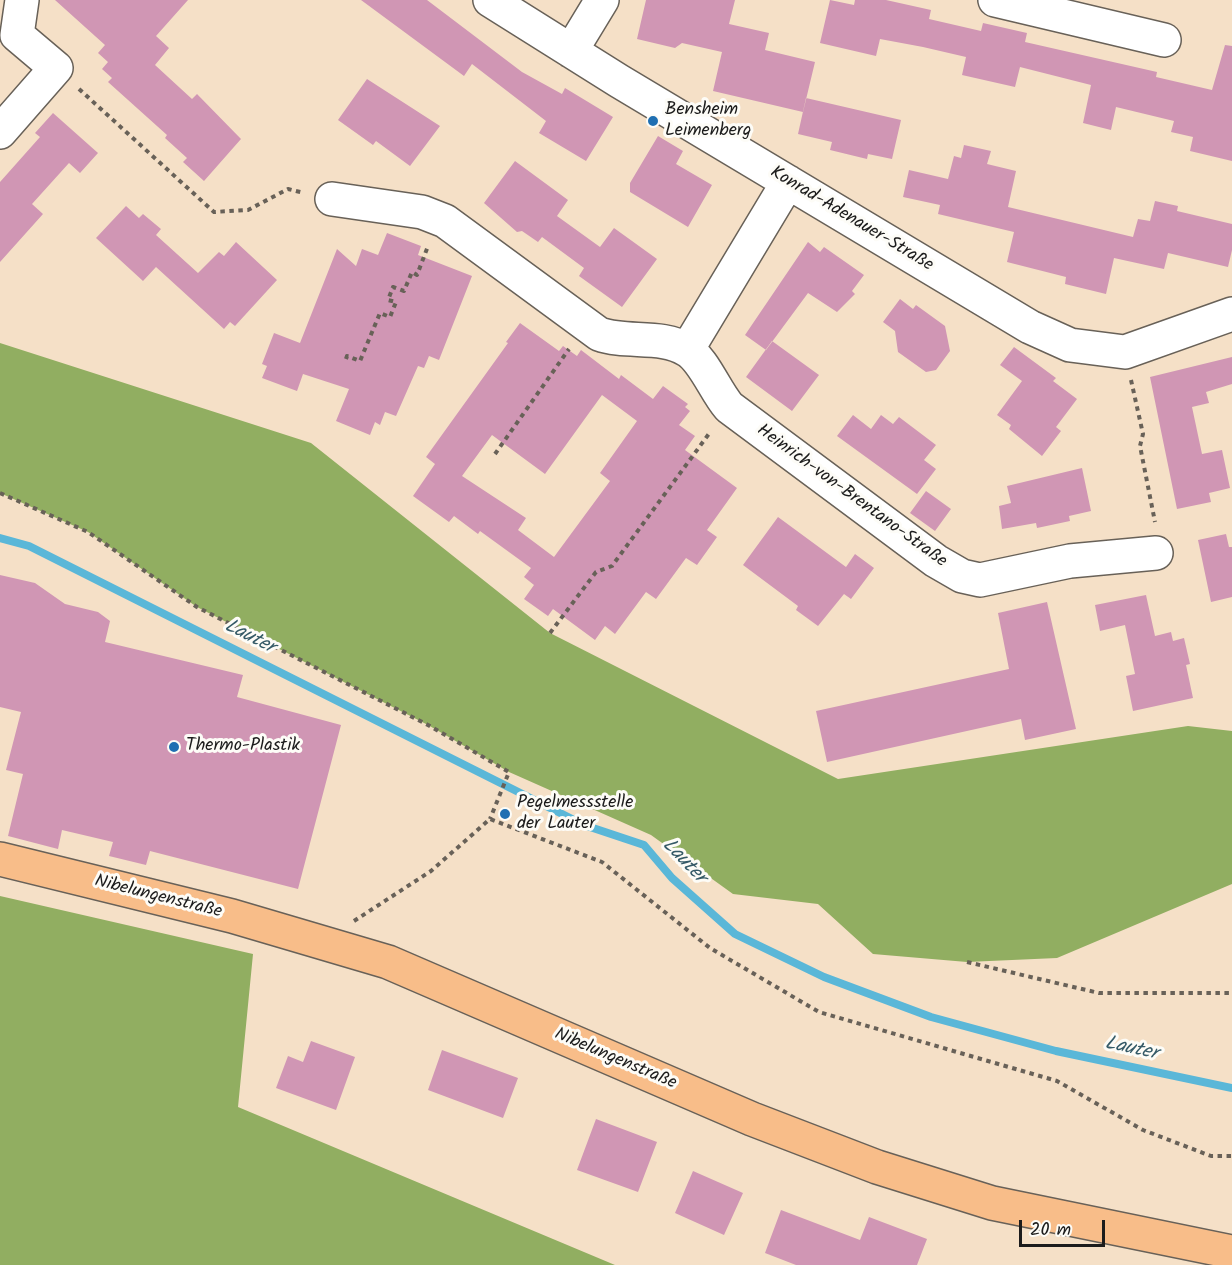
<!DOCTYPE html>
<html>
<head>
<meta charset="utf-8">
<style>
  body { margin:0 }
  #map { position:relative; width:1232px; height:1265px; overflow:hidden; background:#f5e0c7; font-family:Kalam,sans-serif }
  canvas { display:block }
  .scale { position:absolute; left:1019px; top:1220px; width:86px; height:27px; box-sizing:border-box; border:3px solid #1c1c1c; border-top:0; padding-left:8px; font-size:18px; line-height:21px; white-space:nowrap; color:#1c1c1c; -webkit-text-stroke:4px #fdfcf7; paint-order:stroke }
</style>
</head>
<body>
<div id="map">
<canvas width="1232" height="1265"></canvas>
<div class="scale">20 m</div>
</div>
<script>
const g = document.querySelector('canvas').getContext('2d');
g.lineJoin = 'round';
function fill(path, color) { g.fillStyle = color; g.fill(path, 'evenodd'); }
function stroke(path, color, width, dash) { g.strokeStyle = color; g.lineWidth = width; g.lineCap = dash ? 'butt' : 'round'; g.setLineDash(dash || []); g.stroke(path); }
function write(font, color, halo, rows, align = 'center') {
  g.font = font + ' Kalam,sans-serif'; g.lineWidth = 6; g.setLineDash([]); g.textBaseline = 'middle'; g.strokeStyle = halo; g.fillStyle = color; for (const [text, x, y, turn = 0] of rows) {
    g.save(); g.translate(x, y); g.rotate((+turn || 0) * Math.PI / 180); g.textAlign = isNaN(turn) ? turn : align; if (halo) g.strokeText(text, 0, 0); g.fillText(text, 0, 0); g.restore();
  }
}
fill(new Path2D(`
  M0,343L311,443L550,633L838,779L1188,726L1232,731V884L1057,958L967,962L873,954L818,904L733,894L651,835L509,772L428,725L197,607L88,532L0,493Z
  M0,896L253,954L238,1107L615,1265H0Z`), '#91ae61');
stroke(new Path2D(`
  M0,538L29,546L584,825L644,845L672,878L735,934L824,977L931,1017L1056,1051L1232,1088`), '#5ab7d8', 8);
fill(new Path2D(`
  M55,0H188L156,36L169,48L155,65L192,99L197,94L241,139L204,181L183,162L187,158L165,138L167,135L108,82L112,78L102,69L108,62L98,53L105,45Z
  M361,0H427L522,72L562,94L565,88L613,117L586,161L539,133L546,121L472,64L464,76Z
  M646,0H735L729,24L769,33L765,50L815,62L803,112L713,91L722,52L682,43L675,48L637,39Z
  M830,0L854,5L855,0H886L931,10L929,19L981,31L983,23L1027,33L1025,42L1157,72L1156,77L1212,90L1225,45L1232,46V161L1190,151L1193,137L1171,132L1174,121L1116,107L1111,130L1083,123L1091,85L1020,67L1015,87L962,75L966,57L923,47L880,39L876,56L820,43Z
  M367,79L440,126L410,166L376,141L373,145L338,120Z
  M806,98L901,120L892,159L868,154L867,159L830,150L832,142L798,134Z
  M53,113L98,153L80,173L69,163L32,204L43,214L0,262V182L40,137L35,133Z
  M658,136L683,151L676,164L712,185L688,227L630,192V183Z
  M964,145L991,151L987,164L1016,171L1008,207L1133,237L1138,219L1150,221L1155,201L1178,206L1177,211L1232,224V250L1228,267L1168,253L1164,269L1114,258L1106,294L1065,284L1066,277L1007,262L1014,232L938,214L940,205L903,197L909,170L948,179L954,156L961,158Z
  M515,161L568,200L557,216L600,247L614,228L657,259L622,307L579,276L584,268L542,237L538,242L522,231L517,232L484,203Z
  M126,206L139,218L143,214L161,229L156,235L198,273L219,252L224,256L236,242L277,280L235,326L230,322L224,329L156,267L143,281L96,238Z
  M387,233L421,246L418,255L472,276L439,360L429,356L424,368L418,366L396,416L385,412L380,425L375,422L370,435L336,421L349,389L303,374L297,391L262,378L267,366L262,364L274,333L300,343L337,249L356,266L362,249L378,255Z
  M808,242L820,252L824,247L864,275L852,291L855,294L837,312L808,293L766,350L745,335Z
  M900,299L913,309L916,305L945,326L950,351L936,370L926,372L898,352L895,331L883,322Z
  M520,323L559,351L563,346L577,356L581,350L619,379L621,375L653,399L663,386L688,404L685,407L690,411L679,425L695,436L685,450L737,488L707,530L717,537L697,565L686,558L656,599L646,592L615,634L605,626L595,640L553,609L548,616L524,599L534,585L524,577L531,568L480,531L478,534L454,516L449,522L413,496L435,464L426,457L508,343L506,342ZM602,395L637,421L600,473L610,481L554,557L518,530L526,518L462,476L492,435L545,474Z
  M772,341L819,375L792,411L746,377Z
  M1014,347L1056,378L1053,381L1077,399L1056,427L1061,431L1042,456L1009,429L1011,425L997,415L1022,381L1000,365Z
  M1232,357V384L1206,392L1209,403L1192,407L1202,454L1222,450L1230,488L1209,493L1211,502L1177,509L1150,377Z
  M853,415L871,429L881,415L893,424L899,417L936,445L924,460L936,469L917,494L837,436Z
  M1082,468L1091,511L1069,516L1070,521L1037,528L1036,523L1002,529L999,506L1011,503L1007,486Z
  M926,491L951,509L935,531L910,513Z
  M778,517L846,567L855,554L874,568L851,599L844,594L818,626L796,610L798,606L743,565Z
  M1226,534L1229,547H1232V597L1211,602L1198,540Z
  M0,575L35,583L65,604L98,612L110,621L105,642L243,675L237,697L341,725L298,889L150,851L146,865L109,856L113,842L62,830L58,849L8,836L23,774L6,770L21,712L0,707Z
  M1146,595L1155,636L1171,632L1173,641L1184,638L1190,664L1186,665L1193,698L1133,711L1126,676L1135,674L1125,625L1100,631L1095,605Z
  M1047,602L1076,729L1025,740L1021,719L827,762L816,711L1009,669L998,613Z
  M311,1041L355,1057L336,1110L276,1088L288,1056L303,1062Z
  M442,1050L518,1078L503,1118L428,1090Z
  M596,1119L657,1142L638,1192L577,1170Z
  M693,1171L743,1193L724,1235L675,1213Z
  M781,1210L860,1240L869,1217L927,1239L917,1265H796L765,1253Z`), '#d096b4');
const minor = new Path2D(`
  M490,0L619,81L1030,327L1070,345L1125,352L1232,314
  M995,0L1164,40
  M571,51L602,0
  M0,132L56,68L17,35L22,0
  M332,199L422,212L445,221L599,334C626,344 662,334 687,350C704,360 715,391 729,407L936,561L962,576L980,580L1070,561L1156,553
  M687,350L788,182`);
const major = new Path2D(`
  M0,859L232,916L388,962L752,1119L877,1167L992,1203L1232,1252`);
stroke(minor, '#686158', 36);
stroke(major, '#686158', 36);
stroke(new Path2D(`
  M79,89L214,212L248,210L288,189L304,193
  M346,359L347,356L360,361L380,313L390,317L396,302L388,300L393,287L404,291L412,272L417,275L428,246
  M1131,380L1143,434L1140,446L1155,522
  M495,454L569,349
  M0,493L88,532L197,607L428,725L509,772L490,819
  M550,633L596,572L612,566L711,431
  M354,921L431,871L490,819L602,862L710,948L819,1012L1057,1081L1143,1130L1211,1156H1232
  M967,962L1099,993H1232`), '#686158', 4, [4.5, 4.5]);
stroke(minor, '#fff', 33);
stroke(major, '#f8bd89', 33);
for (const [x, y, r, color] of [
  [653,121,6,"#1f6fb2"],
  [174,747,6,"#1f6fb2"],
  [505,814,6,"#1f6fb2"]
]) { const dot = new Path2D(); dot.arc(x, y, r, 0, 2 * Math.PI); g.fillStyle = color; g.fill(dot); stroke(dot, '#fdfcf7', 2); }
write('18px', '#1c1c1c', '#fdfcf7', [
  ["Bensheim",665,111],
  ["Leimenberg",665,132],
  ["Thermo-Plastik",186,747],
  ["Pegelmessstelle",517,804],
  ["der Lauter",517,825]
], 'left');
write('18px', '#1c1c1c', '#fdfcf7', [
  ["Konrad-Adenauer-Straße",851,220,31],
  ["Heinrich-von-Brentano-Straße",851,497,36],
  ["Nibelungenstraße",158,898,14],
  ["Nibelungenstraße",615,1060,23]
]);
write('italic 20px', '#355a67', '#fdfcf7', [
  ["Lauter",249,638,27],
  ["Lauter",683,862,46],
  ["Lauter",1131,1050,12]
]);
</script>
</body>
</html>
